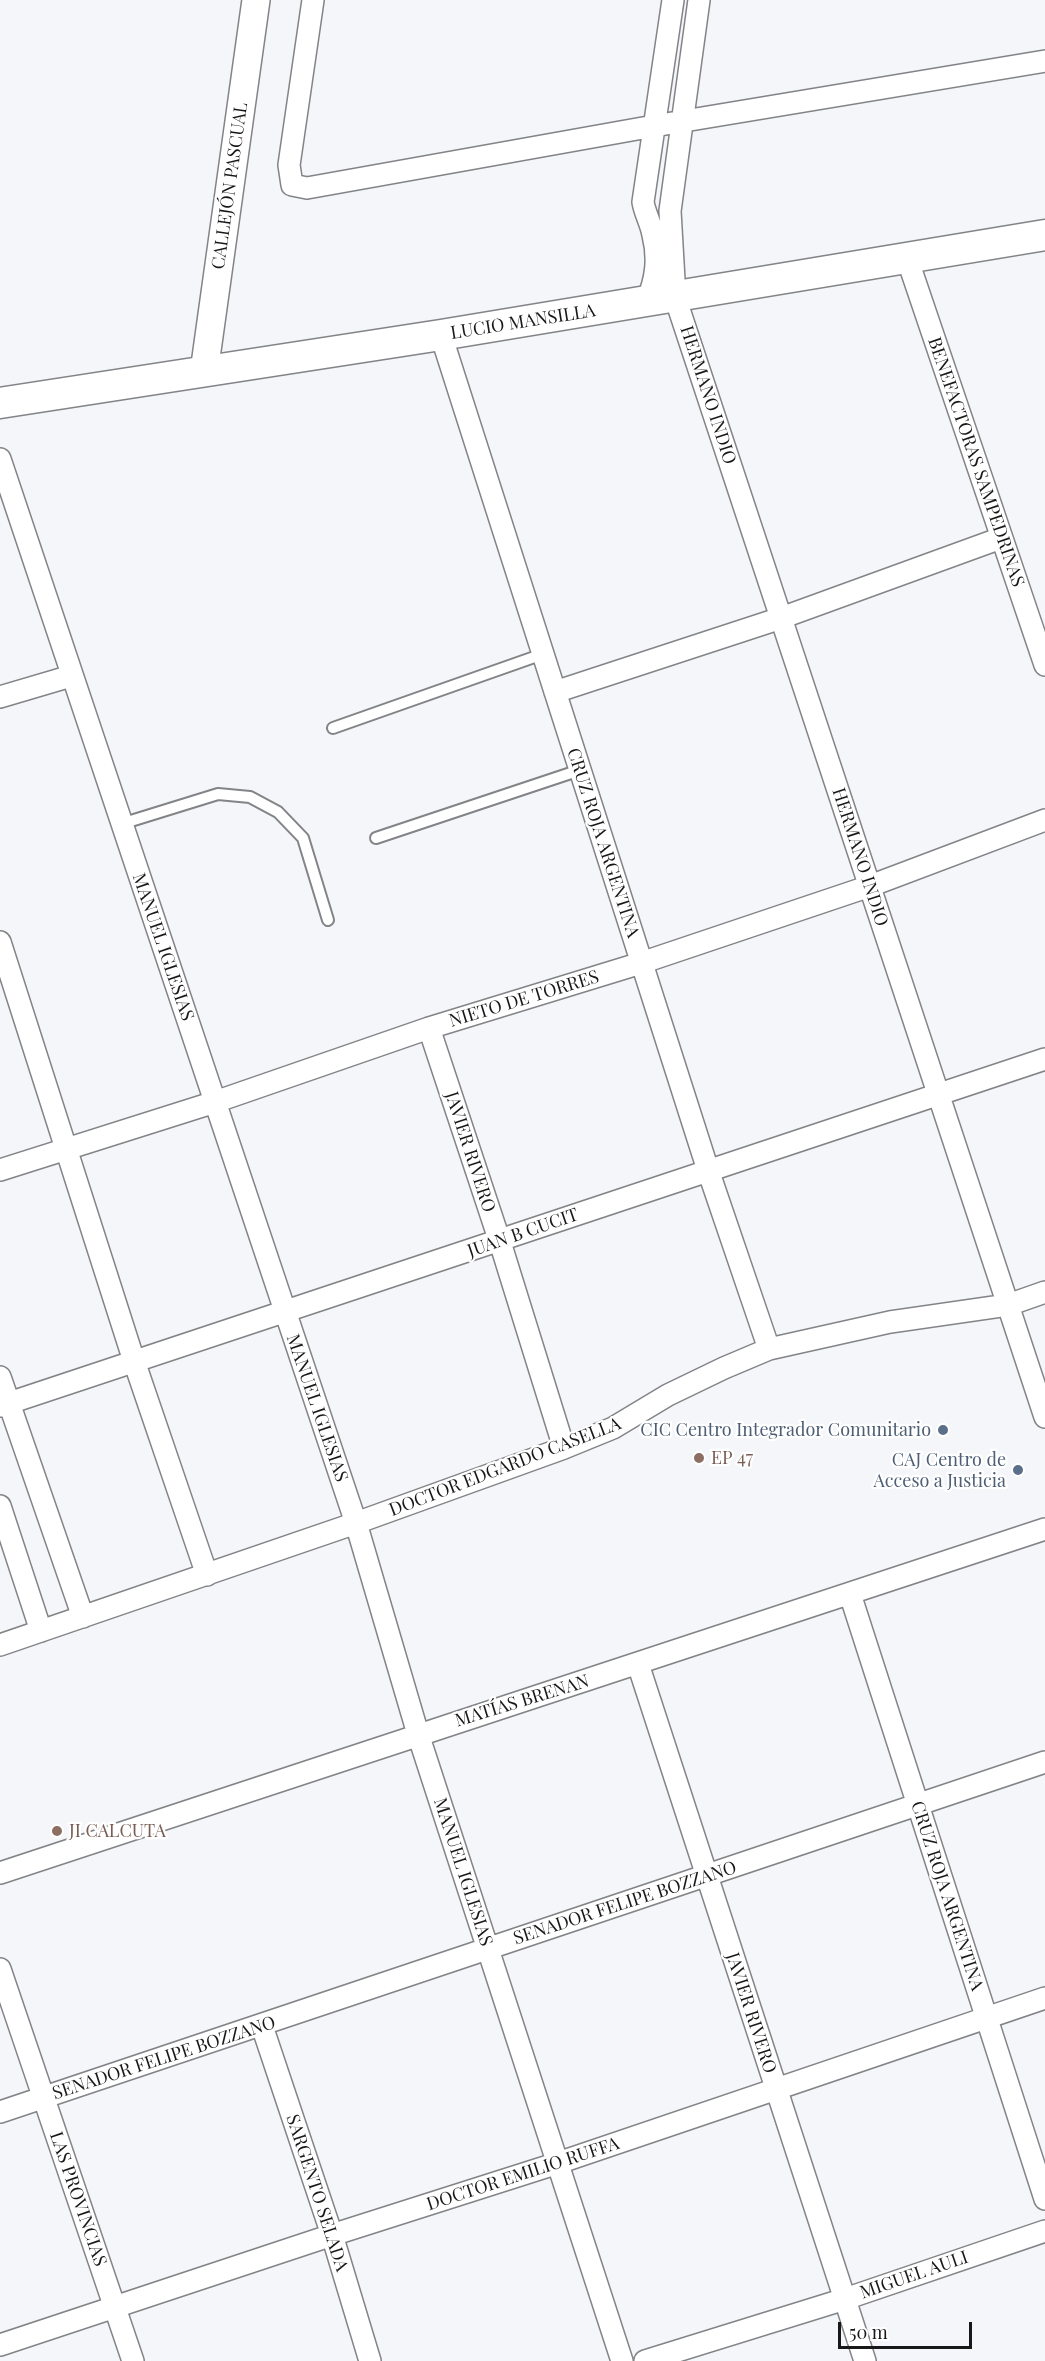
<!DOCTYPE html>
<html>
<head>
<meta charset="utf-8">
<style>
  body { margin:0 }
  #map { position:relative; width:1045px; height:2361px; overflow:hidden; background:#f5f6f9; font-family:"Playfair Display",serif }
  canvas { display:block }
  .scale { position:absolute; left:838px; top:2322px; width:134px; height:27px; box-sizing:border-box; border:3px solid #181819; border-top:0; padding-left:8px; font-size:18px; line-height:21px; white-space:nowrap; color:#181819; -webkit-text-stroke:4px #fff; paint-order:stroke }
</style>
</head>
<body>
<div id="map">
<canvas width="1045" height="2361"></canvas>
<div class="scale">50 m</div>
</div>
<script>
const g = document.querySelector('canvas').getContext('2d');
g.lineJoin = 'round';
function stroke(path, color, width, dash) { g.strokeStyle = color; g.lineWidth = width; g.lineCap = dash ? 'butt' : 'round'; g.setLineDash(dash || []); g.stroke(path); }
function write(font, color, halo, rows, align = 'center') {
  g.font = font + ' "Playfair Display",serif'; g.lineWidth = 4.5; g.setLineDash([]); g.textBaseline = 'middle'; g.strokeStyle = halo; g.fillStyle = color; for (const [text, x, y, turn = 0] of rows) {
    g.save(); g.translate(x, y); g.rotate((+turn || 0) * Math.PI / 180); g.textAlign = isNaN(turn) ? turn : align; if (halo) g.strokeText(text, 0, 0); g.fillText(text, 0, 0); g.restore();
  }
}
const service = new Path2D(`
  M333,728L543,654
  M121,824L218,794L250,797L278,812L303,838L328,920
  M376,838L580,770`);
const minor = new Path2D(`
  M313,0L289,165L292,185L307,188L654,126L1045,61
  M699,0L670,211L675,297L1045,1417
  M907,258L1045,665
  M647,301C656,279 659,259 653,235C651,223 645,214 643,202L673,0
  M441,335L708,1170L769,1349
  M0,459L356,1523L418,1734L622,2361
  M555,692L781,618L1001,538
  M0,697L71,676
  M0,942L134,1361L207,1575
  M429,1028L500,1242L564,1448
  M0,1170L215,1102L429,1028L641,963L870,886L1045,820
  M0,1377L83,1617
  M0,1406L1045,1059
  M0,1506L41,1631
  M850,1594L1045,2199
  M0,1645L356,1523L564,1448L613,1428L668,1395L724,1368L769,1349L890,1322L1008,1305L1045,1292
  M638,1664L865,2361
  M0,1873L1045,1529
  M0,1969L133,2361
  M262,2026L332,2235L370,2361
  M0,2112L1045,1762
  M0,2345L332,2235L558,2163L1045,1998
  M645,2361L845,2299L1045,2231`);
const tertiary = new Path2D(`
  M204,372L256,0`);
const secondary = new Path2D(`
  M0,403L441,335L1045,235`);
stroke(service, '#838487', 14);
stroke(minor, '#838487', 24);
stroke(tertiary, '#838487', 30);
stroke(secondary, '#838487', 33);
stroke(service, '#fff', 10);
stroke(minor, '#fff', 21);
stroke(tertiary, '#fff', 27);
stroke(secondary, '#fff', 30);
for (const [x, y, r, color] of [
  [943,1430,6,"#5c6f8a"],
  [699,1458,6,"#8d6e63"],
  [1018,1470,6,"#5c6f8a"],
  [57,1831,6,"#8d6e63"]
]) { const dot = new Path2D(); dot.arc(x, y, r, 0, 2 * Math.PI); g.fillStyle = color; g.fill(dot); stroke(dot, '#fff', 2); }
write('18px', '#181819', '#fff', [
  ["CALLEJÓN PASCUAL",230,186,-82],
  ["LUCIO MANSILLA",523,322,-9],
  ["HERMANO INDIO",708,395,72],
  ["BENEFACTORAS SAMPEDRINAS",976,462,71],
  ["CRUZ ROJA ARGENTINA",603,843,72],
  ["HERMANO INDIO",860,857,72],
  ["MANUEL IGLESIAS",163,947,71],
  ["NIETO DE TORRES",524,999,-17],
  ["JAVIER RIVERO",470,1152,72],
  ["JUAN B CUCIT",523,1233,-19],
  ["MANUEL IGLESIAS",317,1408,71],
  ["DOCTOR EDGARDO CASELLA",505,1467,-21],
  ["MATÍAS BRENAN",522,1701,-17],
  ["MANUEL IGLESIAS",463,1872,72],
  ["CRUZ ROJA ARGENTINA",947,1896,72],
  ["SENADOR FELIPE BOZZANO",625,1903,-18],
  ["JAVIER RIVERO",751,2013,72],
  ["SENADOR FELIPE BOZZANO",164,2058,-18],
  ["DOCTOR EMILIO RUFFA",523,2174,-18],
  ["SARGENTO SELADA",317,2193,72],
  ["LAS PROVINCIAS",78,2199,71],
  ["MIGUEL AULI",914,2275,-19]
]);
write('18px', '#4e5e75', '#fff', [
  ["CIC Centro Integrador Comunitario",931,1430],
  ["CAJ Centro de",1006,1460],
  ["Acceso a Justicia",1006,1481]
], 'right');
write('18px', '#785e54', '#fff', [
  ["EP 47",711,1458],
  ["JI CALCUTA",69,1831]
], 'left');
</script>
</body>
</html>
